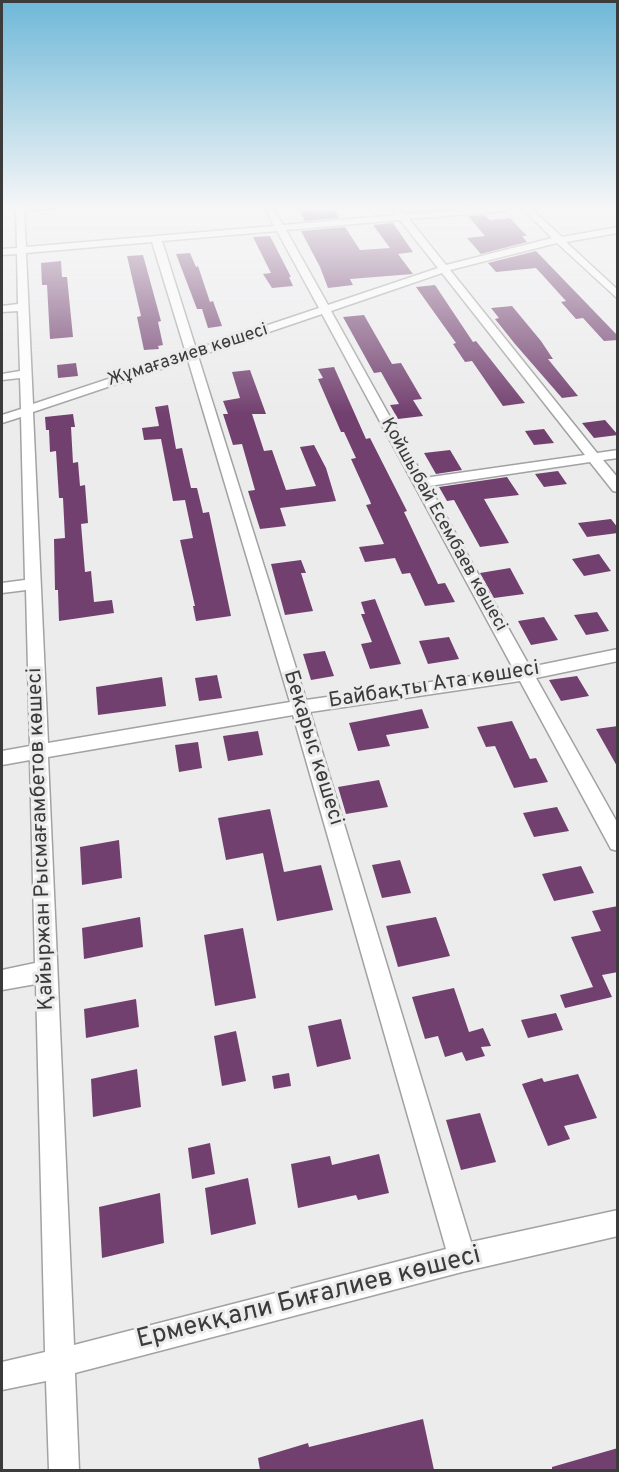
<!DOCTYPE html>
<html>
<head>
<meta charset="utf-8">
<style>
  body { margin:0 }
  #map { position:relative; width:619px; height:1472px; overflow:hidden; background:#ececed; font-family:Overpass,sans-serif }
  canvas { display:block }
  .frame { position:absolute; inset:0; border:3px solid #3b3b3b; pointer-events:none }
</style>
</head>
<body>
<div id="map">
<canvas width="619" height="1472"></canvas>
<div class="frame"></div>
</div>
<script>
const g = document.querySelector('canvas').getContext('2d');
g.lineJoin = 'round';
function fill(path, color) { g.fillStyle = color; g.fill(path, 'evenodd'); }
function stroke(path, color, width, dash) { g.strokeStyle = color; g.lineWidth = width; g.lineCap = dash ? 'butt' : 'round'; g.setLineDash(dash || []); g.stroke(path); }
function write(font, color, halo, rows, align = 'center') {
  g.font = font + ' Overpass,sans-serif'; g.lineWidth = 6; g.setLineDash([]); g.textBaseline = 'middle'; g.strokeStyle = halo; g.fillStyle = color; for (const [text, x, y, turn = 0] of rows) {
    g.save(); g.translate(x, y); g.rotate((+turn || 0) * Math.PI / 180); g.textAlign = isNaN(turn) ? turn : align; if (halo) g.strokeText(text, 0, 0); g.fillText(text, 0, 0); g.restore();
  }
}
fill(new Path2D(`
  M313,210L315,212L334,210L339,218L305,221L300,211Z
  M485,215L490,220L510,218L527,236H522L527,242L481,254L467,238L485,236L468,216Z
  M393,223L413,252L398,254L413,274L350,279L353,285L328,288L320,267L301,231L345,227L360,250L390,248L373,225Z
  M270,236L291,277H289L293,286L272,288L263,274L271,273L253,237Z
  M536,251L618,336V340L604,341L583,318L576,319L561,302L566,301L536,268L496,272L488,263Z
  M190,253L196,267L198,266L210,302L213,301L222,326L208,328L202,309H197L176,254Z
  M143,255L161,321L158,322L163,345L158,346L159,349L144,350L137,317L141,316L127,256Z
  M61,261L62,277H67L73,337L50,339L47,285H42L41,263Z
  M435,285L473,342L476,341L525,403L503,406L472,361L465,362L453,344L456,343L416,287Z
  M512,306L541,341L553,359H548L578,396L562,398L515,344L495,319L499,318L491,308Z
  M364,315L392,364L401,363L422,399L413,400L423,416L398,419L390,405L399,404L381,372L374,373L343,317Z
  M76,363L78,376L58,378L57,365Z
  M334,367L366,439L370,438L407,511L404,512L438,584L445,583L455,602L425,606L410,573L402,574L395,558L365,562L359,547L384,544L366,505L371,504L370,501L351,459L356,458L344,432H341L318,379L323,378L318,369Z
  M250,370L266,414H252L264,451L272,450L286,490L316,486L300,447L314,445L326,468L336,501L280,508L286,526L260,529L248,491L255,490L242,444L233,445L223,414H228L223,401L240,398L232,372Z
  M168,405L176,449L182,448L191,488H197L203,513L209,512L231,616L196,621L193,606H195L180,540L193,538L185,500L173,501L161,439L144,440L142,428L159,426L155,407Z
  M73,414L75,427H71L73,463L78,462L80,486L85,485L88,523L81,524L85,572L91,571L94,602L112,600L114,613L59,621L58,590H55L54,539L65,538L63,498H59L56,451L50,452L49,430H46L45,417Z
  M605,420L618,435L594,438L582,423Z
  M544,429L554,443L534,445L525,431Z
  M450,450L462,470L436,474L424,453Z
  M558,471L567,484L544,487L535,474Z
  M507,477L519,495L484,499L509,543L480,547L454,500L447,501L439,487Z
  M611,519L618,528V533L587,537L578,523Z
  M599,554L611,571L584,576L572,559Z
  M301,560L306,573H301L313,611L285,615L271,564Z
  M510,568L524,594L494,598L480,573Z
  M375,599L401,664L370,669L361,644L372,642L361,614H365L361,602Z
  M597,612L609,631L586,635L574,615Z
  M544,617L558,640L531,645L518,621Z
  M449,637L459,659L428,664L419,641Z
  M325,651L334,676L311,680L303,654Z
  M217,675L222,698L199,701L195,678Z
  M577,676L589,696L561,701L549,680Z
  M162,677L166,706L98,715L96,687Z
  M422,709L429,728L386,735L390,746L358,751L349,723Z
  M512,721L530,759L536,758L548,782L514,788L495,746L486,747L477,727Z
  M618,726V768L596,729Z
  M258,731L263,755L228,761L223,736Z
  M198,742L202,768L179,772L175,745Z
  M379,780L388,807L346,814L338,787Z
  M557,807L569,831L534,837L523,813Z
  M270,809L284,872L321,865L333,910L277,921L263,853L226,860L218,818Z
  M119,840L122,878L82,885L80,847Z
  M400,860L411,893L382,898L372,865Z
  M581,866L594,893L554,901L542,874Z
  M618,906V972L602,975L612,997L565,1008L560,995L593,987L571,937L601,931L592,911Z
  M140,917L143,947L84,959L82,928Z
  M436,917L450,956L398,967L386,926Z
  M243,928L256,998L215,1006L204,935Z
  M454,988L469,1032L483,1028L491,1046L481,1047L485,1056L466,1061L462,1052L445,1057L438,1036L425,1039L412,997Z
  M136,999L139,1027L86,1038L84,1009Z
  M556,1013L563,1030L528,1038L521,1020Z
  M341,1019L351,1059L317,1067L308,1026Z
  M236,1031L246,1081L222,1086L214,1036Z
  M137,1069L141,1107L93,1117L91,1079Z
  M289,1073L291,1086L274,1089L272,1076Z
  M578,1074L597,1118L564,1126L570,1139L548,1146L522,1084L542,1078L544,1082Z
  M480,1113L496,1162L461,1170L446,1120Z
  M210,1143L215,1174L192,1179L188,1148Z
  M379,1154L389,1193L358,1200L356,1195L298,1208L291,1164L330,1156L332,1165Z
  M248,1178L256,1224L211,1235L205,1188Z
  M160,1193L164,1243L102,1258L99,1207Z
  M423,1419L434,1470H260L258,1458L308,1443L309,1447Z
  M618,1448V1470H552V1467Z`), '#72406f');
const service = new Path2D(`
  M40,208H58L20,211L18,210Z`);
const minor = new Path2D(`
  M16,208H24L26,247L274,226L265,208H273L283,225L396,215L393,208H399L405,214L481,208H510L506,211L409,219L446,265L552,238L522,208H531L562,237L618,227V233L566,242L618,290V299L557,243L450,270L597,453L618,450V458L603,460L618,478V492L613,491L590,462L429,486L530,667L618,649V661L536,678L618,824V851L611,849L520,681L310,712L471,1242L618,1210V1236L462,1272L75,1373L79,1470H49L46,1381L2,1390V1362L45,1352L36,984L2,990V970L35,963L30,760L2,765V751L30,746L26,590L2,593V583L25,580L21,417L2,423V415L21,409L20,378L2,380V374L20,371L18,311L2,312V306L18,304L17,254L2,255V249L17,248ZM400,220L438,268L328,305L286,230ZM277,231L319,308L196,349L162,241ZM152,242L186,353L33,404L26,253ZM442,273L585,455L424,478L331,311ZM322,314L514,670L306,700L198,356ZM188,360L290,702L48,743L33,412ZM293,715L446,1249L74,1345L48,757Z`);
stroke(service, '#a2a2a3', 3);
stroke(minor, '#a2a2a3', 3);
fill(service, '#fff');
fill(minor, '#fff');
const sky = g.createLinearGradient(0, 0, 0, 414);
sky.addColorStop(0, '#6eb8d8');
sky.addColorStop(0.5, '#f6f6f7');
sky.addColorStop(1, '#f6f6f700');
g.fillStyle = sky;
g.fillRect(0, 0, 619, 414);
write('18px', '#3b3b3b', '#ececed', [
  ["Жұмағазиев көшесі",188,356,-18],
  ["Қойшыбай Есембаев көшесі",443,525,61]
]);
write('21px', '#3b3b3b', '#ececed', [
  ["Байбақты Ата көшесі",434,686,-9],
  ["Бекарыс көшесі",312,748,73],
  ["Қайыржан Рысмағамбетов көшесі",42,839,-92]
]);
write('26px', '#3b3b3b', '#ececed', [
  ["Ермекқали Биғалиев көшесі",309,1299,-14]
]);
</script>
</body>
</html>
